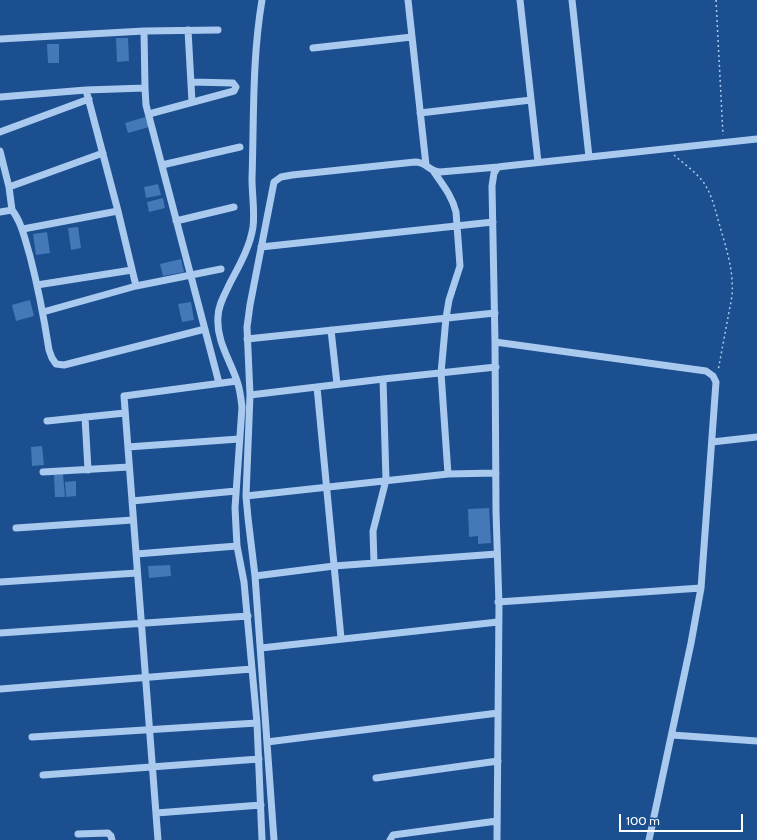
<!DOCTYPE html>
<html>
<head>
<meta charset="utf-8">
<style>
  body { margin:0 }
  #map { position:relative; width:757px; height:840px; overflow:hidden; background:#1b4f8f; font-family:Cabin,sans-serif }
  canvas { display:block }
  .scale { position:absolute; left:619px; top:814px; width:124px; height:18px; box-sizing:border-box; border:2px solid #fff; border-top:0; padding-left:5px; font-size:12px; line-height:14px; white-space:nowrap; color:#fff; -webkit-text-stroke:3px #1b4f8f; paint-order:stroke }
</style>
</head>
<body>
<div id="map">
<canvas width="757" height="840"></canvas>
<div class="scale">100 m</div>
</div>
<script>
const g = document.querySelector('canvas').getContext('2d');
g.lineJoin = 'round';
function fill(path, color) { g.fillStyle = color; g.fill(path, 'evenodd'); }
function stroke(path, color, width, dash) { g.strokeStyle = color; g.lineWidth = width; g.lineCap = dash ? 'butt' : 'round'; g.setLineDash(dash || []); g.stroke(path); }
fill(new Path2D(`
  M116,38H128L129,61L117,62Z
  M47,44H59V63H48Z
  M145,117L149,127L128,133L125,123Z
  M158,184L161,195L146,198L144,187Z
  M163,198L165,208L149,212L147,202Z
  M78,227L81,248L71,250L68,228Z
  M47,232L50,253L36,255L33,234Z
  M181,259L184,272L163,276L160,264Z
  M30,300L34,316L16,321L12,305Z
  M191,302L194,320L182,322L178,304Z
  M42,446L44,465L32,466L31,447Z
  M63,474L65,497H55L54,475Z
  M76,481V496L66,497L65,482Z
  M489,508L491,543L478,544V536L469,537L468,509Z
  M170,565L171,576L149,578L148,566Z`), '#4478b7');
stroke(new Path2D(`
  M716,0L723,135
  M674,155C684,164 696,172 704,183C712,195 715,209 719,223C726,248 734,270 732,296L718,371`), '#a9c9ee', 1.5, [2, 3]);
stroke(new Path2D(`
  M262,0C252,59 254,119 252,179C252,195 255,211 253,227C250,247 239,266 230,283C225,294 218,305 218,317C216,340 230,360 237,381C240,389 241,398 242,407L235,508L237,546L244,582L257,723L262,840
  M408,0L426,165
  M520,0L538,162
  M572,0L589,157
  M188,30L192,102
  M144,31L145,88L146,105L219,383
  M0,39L144,31L218,30
  M313,48L412,37
  M86,90L118,211L136,286
  M0,97L86,90L145,88
  M420,113L531,100
  M149,114L234,91L236,87L233,83L191,82
  M0,132L89,99
  M0,151L9,187L12,210
  M162,165L240,147
  M434,172C443,185 452,196 456,212L460,266L449,300L446,318L441,373L448,474
  M9,187L103,153
  M0,212L12,210C22,223 25,240 30,256C38,287 44,318 49,350L52,358L56,364L64,365L205,329
  M176,221L234,207
  M23,229L118,211
  M261,247L493,222
  M37,285L132,270
  M43,312L136,286L221,269
  M331,330L337,384
  M247,339L495,313
  M495,342L706,371L713,376L716,382L701,588L691,643L649,840
  M317,387L341,638
  M250,395L383,379L496,367
  M85,417L88,470
  M47,421L125,413
  M712,442L757,437
  M128,447L239,439
  M43,472L129,467
  M246,496L448,474L496,473
  M132,501L236,491
  M16,528L133,520
  M136,554L237,546
  M374,563L373,531L386,480L383,379
  M255,576L334,566L497,554
  M0,582L137,573
  M498,602L701,588
  M0,633L248,616
  M261,648L498,622
  M0,689L252,669
  M672,735L757,741
  M32,737L257,723
  M267,742L498,713
  M43,775L259,759
  M376,778L498,761
  M156,813L261,805
  M78,834L108,833L111,836L112,840
  M158,840L124,396L237,381
  M274,840L255,576L248,518L246,496L250,395L247,327L250,305L274,182L281,177L292,175L415,162C427,162 428,171 440,172L498,167
  M390,840L393,835L497,821
  M497,840L499,605L496,511L495,342L492,186L494,173L498,167L506,166L757,139`), '#a9c9ee', 7);
</script>
</body>
</html>
